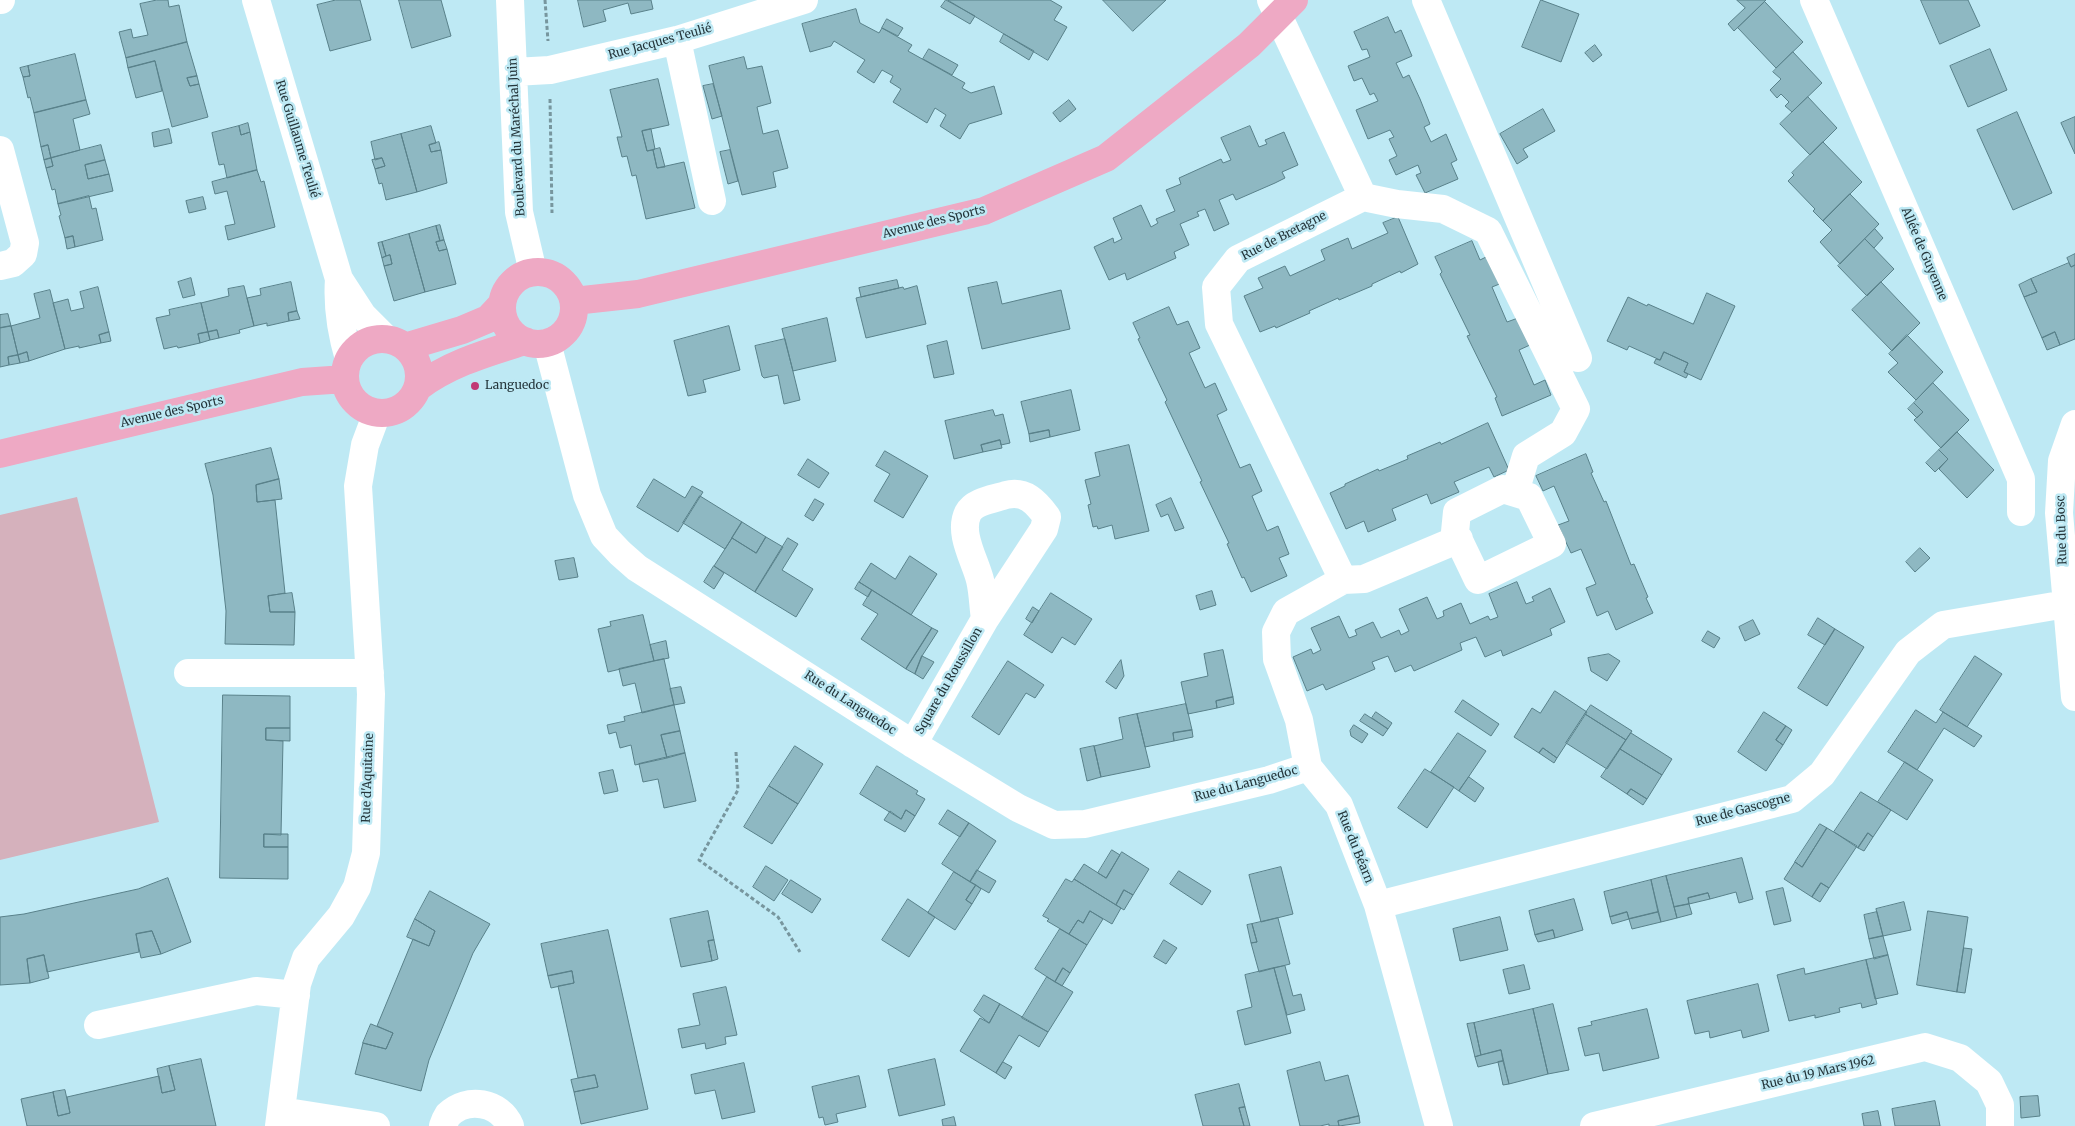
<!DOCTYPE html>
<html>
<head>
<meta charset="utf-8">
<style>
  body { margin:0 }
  canvas { display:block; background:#bee9f4 }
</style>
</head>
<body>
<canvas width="2075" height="1126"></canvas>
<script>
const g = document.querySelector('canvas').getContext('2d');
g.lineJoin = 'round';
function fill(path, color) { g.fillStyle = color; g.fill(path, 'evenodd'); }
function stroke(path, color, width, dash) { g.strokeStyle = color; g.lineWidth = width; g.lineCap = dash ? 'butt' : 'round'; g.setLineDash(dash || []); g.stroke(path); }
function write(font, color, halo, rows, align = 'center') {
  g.font = font + ' Merriweather,serif'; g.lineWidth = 5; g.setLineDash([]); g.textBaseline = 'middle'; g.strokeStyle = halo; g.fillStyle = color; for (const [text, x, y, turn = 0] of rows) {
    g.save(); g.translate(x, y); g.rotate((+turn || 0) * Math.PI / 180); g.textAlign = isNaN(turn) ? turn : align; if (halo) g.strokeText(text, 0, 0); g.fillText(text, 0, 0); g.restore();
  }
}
fill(new Path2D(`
  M77,497L159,822L0,860V515Z`), '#d5b1bc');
const building = new Path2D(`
  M157,0H168L169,7L179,5L187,42L126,58L119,32L131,29L133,38L148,35L140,4Z
  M336,0H360L371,40L330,51L317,5Z
  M399,0H441L451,36L412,48Z
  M578,0H651L653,9L631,14L628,3L603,10L606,21L584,27Z
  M946,0L975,16L970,24L941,7Z
  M948,0H1050L1062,7L1054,20L1067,27L1048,60Z
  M1103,0H1166L1133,31Z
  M1541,0L1579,14L1561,62L1522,47Z
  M1737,0H1766L1734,31L1728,24L1745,8Z
  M1921,0H1968L1980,26L1940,44Z
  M1765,2L1803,42L1776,68L1738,28Z
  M856,9L860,23L879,33L882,28L912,45L908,51L965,83L962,88L971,93L994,86L1002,114L969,124L960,139L940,126L946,115L935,108L927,123L893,102L901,89L890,82L893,76L882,70L874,83L857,72L865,60L834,41L831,46L810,52L802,24Z
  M1388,17L1395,33L1401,30L1412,56L1396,63L1403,78L1409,75L1420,99L1430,124L1424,127L1431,142L1446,134L1457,160L1451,163L1458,179L1425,193L1416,175L1421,173L1418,165L1396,175L1389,160L1397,156L1389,139L1394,137L1390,130L1368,139L1356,110L1378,101L1374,93L1370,95L1362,78L1354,81L1348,66L1370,57L1367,49L1362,50L1354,32Z
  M887,19L903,28L898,36L882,28Z
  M1004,34L1034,51L1029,60L1000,42Z
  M187,42L197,76L187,78L190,86L199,84L208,117L172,127L155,61L128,68L126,58Z
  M1595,45L1602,55L1593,62L1585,53Z
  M929,49L958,65L952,75L923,59Z
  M1990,49L2007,90L1968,107L1950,66Z
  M1793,52L1822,83L1792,112L1785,106L1789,102L1781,94L1777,98L1770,90L1781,79L1773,72Z
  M75,54L86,100L34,113L30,97L28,98L23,77L30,76L28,66Z
  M744,57L747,69L762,66L771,103L757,107L763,134L778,130L788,168L773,172L776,187L742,195L709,66Z
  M155,61L162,91L136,98L128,68Z
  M28,66L30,76L23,77L20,68Z
  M197,76L199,84L190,86L187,78Z
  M658,79L669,125L642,131L647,151L653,150L657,168L684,162L695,208L646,219L636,175L632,176L627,156L622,157L617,137H622L610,90Z
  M713,84L722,116L712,119L703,86Z
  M1808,97L1837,128L1810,155L1780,124Z
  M86,100L90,114L73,119L80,150L51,158L48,145L41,147L34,113Z
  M1069,100L1076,109L1060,122L1053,113Z
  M1543,109L1555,131L1523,149L1528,157L1517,164L1500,134Z
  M2017,112L2052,193L2013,210L1977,130Z
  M2075,117V154L2061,123Z
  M248,123L250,132L241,135L239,126Z
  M239,126L241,135L250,132L257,170L227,178L224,164L219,165L212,133Z
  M431,126L436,143L429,145L431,152L441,150L447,183L417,192L401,134Z
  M1250,126L1259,147L1267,144L1265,140L1284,132L1298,165L1282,172L1285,178L1275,183L1236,200L1233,194L1219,200L1229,224L1214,231L1205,209L1197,212L1199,216L1180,224L1189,245L1174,252L1176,258L1127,280L1125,273L1109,280L1094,247L1113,238L1114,243L1122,239L1113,218L1141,205L1151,227L1158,223L1156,219L1175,211L1166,190L1181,184L1179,178L1221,159L1223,163L1231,160L1221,138Z
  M169,129L172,143L154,147L152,133Z
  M651,129L655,149L647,151L642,131Z
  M401,134L417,192L386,200L382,183L379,184L375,169L385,166L382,158L375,160L371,142Z
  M439,142L441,150L431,152L429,145Z
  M1823,142L1862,182L1823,221L1813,211L1815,209L1788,181L1794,175L1792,173Z
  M48,145L51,158L44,160L41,147Z
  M101,145L105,160L85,165L88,179L109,174L113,191L58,204L55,189L52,190L46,168L53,166L51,158Z
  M660,148L665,167L657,168L653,150Z
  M730,150L738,181L728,184L720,152Z
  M51,158L53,166L46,168L44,160Z
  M382,158L385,166L375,169L372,160Z
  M105,160L109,174L88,179L85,165Z
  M257,170L261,182L264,181L275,227L228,240L225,226L235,224L227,191L215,194L212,182Z
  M1850,194L1879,224L1840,264L1820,242L1832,230L1823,221Z
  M89,196L92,209L96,208L103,240L75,247L73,236L65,238L59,216L61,215L58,204Z
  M203,197L206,209L189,213L186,201Z
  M1398,217L1418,264L1401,273L1400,271L1372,284V286L1339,300L1338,298L1309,311L1310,313L1276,328L1275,326L1260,332L1244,296L1263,288L1258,278L1285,266L1290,276L1325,260L1321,250L1348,238L1352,249L1388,233L1383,223Z
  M440,225L444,240L440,241L436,226Z
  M436,226L440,241L436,242L439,251L447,249L456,284L425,292L409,234Z
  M1875,229L1883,238L1874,248L1865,239Z
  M409,234L425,292L394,301L384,266L392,264L390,255L386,256L382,242Z
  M73,236L75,247L67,249L65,238Z
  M1865,239L1894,269L1867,296L1838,266Z
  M444,240L447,249L439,251L436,242Z
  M1472,241L1480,260L1490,255L1502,283L1492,287L1507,322L1518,318L1530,345L1519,350L1534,385L1545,380L1551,395L1502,416L1495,398L1497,397L1467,336L1470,335L1440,274L1442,272L1435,257Z
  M382,242L386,256L382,258L378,243Z
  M2075,254V265L2071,267L2067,258Z
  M390,255L392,264L384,266L382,258Z
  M2069,263L2071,267L2075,265V339L2060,345L2055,332L2042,338L2024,297L2037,292L2031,279Z
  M191,278L195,295L183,298L178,282Z
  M2031,279L2037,292L2024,297L2019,285Z
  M897,280L899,288L861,297L859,288Z
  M291,282L297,311L288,313L289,321L267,326V323L254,326L247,298L261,295L260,289Z
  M997,282L1002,304L1061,290L1070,329L982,349L968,288Z
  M1881,282L1920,323L1892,351L1852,310Z
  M244,286L254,326L239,330L240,333L219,338L217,330L208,332L201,303L229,296L228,289Z
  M917,286L926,324L866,338L856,298L903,287L904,289Z
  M98,287L109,332L99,335L101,343L79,348V346L65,349L53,303L68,299L71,311L84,308L80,292Z
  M50,290L65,349L29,361L27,352L18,355L11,326L40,318L34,294Z
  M1707,293L1735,306L1701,380L1684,372L1688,363L1664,352L1660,360L1629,346L1627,350L1607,341L1628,297L1647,306L1648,304L1693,324Z
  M201,303L208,332L198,334L200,343L178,348L177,346L164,349L156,318L170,315L169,310Z
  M1169,307L1177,325L1188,321L1200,348L1189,353L1205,388L1215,383L1227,410L1217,415L1240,468L1250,464L1262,491L1252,496L1267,531L1278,526L1289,554L1279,558L1287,576L1251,592L1244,577L1242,578L1227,544L1229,543L1200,482L1202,481L1165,402L1167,400L1138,339L1140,338L1133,323Z
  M297,311L300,319L289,321L288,313Z
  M8,314L11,326L0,328V315Z
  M827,318L836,361L793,371L782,329Z
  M11,326L18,355L8,357L9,365L0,367V328Z
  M729,326L740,370L703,380L706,392L688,396L674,341Z
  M217,330L219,338L210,340L208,332Z
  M109,332L111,341L101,343L99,335Z
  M208,332L210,340L200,343L198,334Z
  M2055,332L2060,345L2047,350L2042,338Z
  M1907,335L1943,372L1916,400L1888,372L1898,363L1889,354Z
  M785,339L800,400L784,404L778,375L764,378L762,376L755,346Z
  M947,341L954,374L934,378L927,346Z
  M27,352L29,361L20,363L18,355Z
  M1664,352L1688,363L1684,372L1688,374L1686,378L1654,363L1656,359L1660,360Z
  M18,355L20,363L9,365L8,357Z
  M1933,383L1969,420L1941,448L1914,420L1923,412L1914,403Z
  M1071,390L1080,430L1050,437L1049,430L1029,434L1021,402Z
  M1914,403L1923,412L1917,418L1908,409Z
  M993,410L995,416L1003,414L1010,443L1001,445L1000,440L981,445L983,452L954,459L945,421Z
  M1488,423L1509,470L1494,477L1489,467L1454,482L1459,492L1431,504L1427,494L1392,509L1396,520L1368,532L1364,521L1346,529L1330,493L1345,486V484L1378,469L1379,471L1408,459L1407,456L1440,442L1441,444Z
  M1049,430L1050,437L1030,442L1029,434Z
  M1957,432L1994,470L1967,498L1939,469L1948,459L1939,450Z
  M1000,440L1002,448L983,452L981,445Z
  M1129,445L1149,531L1115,539L1112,525L1098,529L1097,526L1093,527L1088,505L1091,504L1085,480L1100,476L1095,453Z
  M271,448L279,479L256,485L257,502L275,500L285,593L268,596L270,612H295L294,645L225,644L226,611L213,495L205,464Z
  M1939,450L1948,459L1935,472L1926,463Z
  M885,451L928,476L903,518L874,501L890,474L876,466Z
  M1586,454L1593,472L1591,473L1604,502L1606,501L1631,565L1634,564L1648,597L1646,598L1653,613L1616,630L1608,611L1597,616L1586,588L1596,584L1581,549L1571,553L1558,525L1569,521L1554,486L1543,491L1536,476Z
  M808,459L829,473L819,488L798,475Z
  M279,479L282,499L257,502L256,485Z
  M654,479L685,498L692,486L703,492L678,532L637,507Z
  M700,496L742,522L725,549L683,523Z
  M1171,498L1184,528L1175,531L1168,514L1161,517L1156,505Z
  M815,499L824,504L813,521L805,516Z
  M742,522L766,537L756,553L732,538Z
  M766,537L783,547L755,592L714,566L732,538L756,553Z
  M788,538L798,544L782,570L813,589L796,617L755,592Z
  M1920,548L1930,558L1915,572L1906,562Z
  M910,556L937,574L911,615L859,582L871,563L895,579Z
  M574,558L578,577L559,580L555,561Z
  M714,566L724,573L714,589L704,582Z
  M859,582L872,590L868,597L855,589Z
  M1517,582L1526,604L1534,601L1532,597L1550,588L1565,622L1550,629L1552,635L1503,656L1501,650L1485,657L1476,637L1460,643L1462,650L1414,671L1411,665L1395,672L1388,656L1372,662L1375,669L1326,690L1323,684L1307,691L1293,657L1311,649L1313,654L1321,650L1311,628L1339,616L1349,638L1357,635L1355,630L1373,622L1381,638L1399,630L1401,635L1409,631L1399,609L1427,597L1437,619L1444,616L1443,611L1461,603L1470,624L1488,616L1490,620L1498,617L1489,594Z
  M872,590L932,628L906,669L861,639L878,614L863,605Z
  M1212,591L1216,605L1200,610L1196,596Z
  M292,593L295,612H270L268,596Z
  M1051,593L1092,619L1075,645L1062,637L1052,653L1024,635Z
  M1033,607L1039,611L1032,623L1026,619Z
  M643,615L654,661L608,672L598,629L611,626L610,622Z
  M1818,618L1835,629L1825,645L1808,635Z
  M1753,620L1760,634L1745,641L1739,627Z
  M932,628L938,631L922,656L915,674L906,669Z
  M1835,629L1864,647L1827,706L1798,688Z
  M1708,631L1720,638L1714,648L1702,641Z
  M666,641L669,658L654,661L650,645Z
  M1223,650L1233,697L1216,701L1217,708L1188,714L1181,682L1208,676L1204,654Z
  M1609,654L1620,661L1607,681L1591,671L1588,658Z
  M922,656L934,662L923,679L915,674Z
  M1975,656L2002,674L1967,727L1940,710Z
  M664,659L674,705L642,713L635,683L623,686L619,669Z
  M1121,660L1124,676L1116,689L1106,682Z
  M1008,661L1044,685L1035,698L1026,693L999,735L972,717Z
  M681,687L685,703L674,705L670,689Z
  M1555,691L1587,712L1557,758L1543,748L1539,753L1514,737L1532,708L1540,713Z
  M223,695L290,696V728H266V740L283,741L281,835L264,834V847H288V879L220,878Z
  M1233,697L1234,704L1217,708L1216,701Z
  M1463,700L1499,724L1491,736L1455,712Z
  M1186,704L1192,730L1173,733L1174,741L1145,747L1137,714Z
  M674,705L680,731L661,735L667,758L635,765L631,745L620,748L616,732L609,734L607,725L625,721L624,717Z
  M1591,705L1632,731L1626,740L1585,714Z
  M1916,710L1936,723L1943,712L1982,736L1974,747L1944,728L1917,770L1888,752Z
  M1376,712L1392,723L1388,729L1372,718Z
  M1764,712L1786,726L1776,740L1783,745L1766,771L1738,752Z
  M1137,714L1150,767L1101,777L1094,746L1123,739L1119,718Z
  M1365,714L1388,729L1383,736L1360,721Z
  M1585,714L1626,740L1607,769L1566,743Z
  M1354,725L1368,734L1362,743L1351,736L1350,731Z
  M1786,726L1792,730L1783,745L1776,740Z
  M266,728H290V741L266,740Z
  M1192,730L1193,737L1174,741L1173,733Z
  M680,731L685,753L667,758L661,735Z
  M1458,733L1486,751L1459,791L1431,772Z
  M1631,733L1672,759L1662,775L1620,749Z
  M795,746L823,764L798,804L769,786Z
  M1094,746L1101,777L1087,781L1080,749Z
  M1543,748L1557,758L1554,763L1539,753Z
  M1620,749L1662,775L1647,799L1631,789L1627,794L1601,777Z
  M685,753L696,801L664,808L658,779L643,782L639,764Z
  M1905,762L1933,780L1907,820L1878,802Z
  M877,766L918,791L916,794L925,799L915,816L906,810L901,819L860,794Z
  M1425,769L1454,787L1427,828L1398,808Z
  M613,770L618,791L604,794L599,773Z
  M1469,777L1484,788L1475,802L1459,791Z
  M769,786L798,804L772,844L744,827Z
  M1631,789L1647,799L1643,805L1627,794Z
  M1861,792L1891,810L1873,837L1868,833L1858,848L1834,832Z
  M906,810L915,816L905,832L884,820L890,811L901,819Z
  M948,810L969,823L960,837L939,824Z
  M969,823L996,841L970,882L942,864Z
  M1820,824L1827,828L1802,867L1795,862Z
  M1827,828L1857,846L1829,888L1821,883L1812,897L1784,879L1795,862L1802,867Z
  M1868,833L1873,837L1864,851L1858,848Z
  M264,834H288V847H264Z
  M1112,850L1120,855L1106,878L1098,873Z
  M1122,852L1149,869L1133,895L1124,890L1116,905L1074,879L1084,864L1106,878Z
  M1742,858L1753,899L1739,903L1736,892L1710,899L1708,893L1688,898L1689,904L1674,907L1666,876Z
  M766,866L788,880L774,901L753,887Z
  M1281,867L1293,914L1261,922L1249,875Z
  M977,870L996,881L989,893L970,882Z
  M1179,871L1211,891L1202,905L1170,884Z
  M954,872L976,885L966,900L972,904L955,930L928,913Z
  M1666,876L1677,918L1661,922L1651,880Z
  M168,878L191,942L161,954L152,931L136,934L139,952L47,972L44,955L27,959L30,983L0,985V917L24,914L138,889Z
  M1066,879L1072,882L1074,879L1121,908L1112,924L1090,911L1083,923L1078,920L1069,934L1047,921L1049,919L1043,916Z
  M791,880L821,899L812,913L782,894Z
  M1651,880L1658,912L1629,919L1627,912L1610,917L1604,892Z
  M1821,883L1829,888L1820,902L1812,897Z
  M976,885L981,889L972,904L966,900Z
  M1783,888L1791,921L1774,925L1766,892Z
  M1124,890L1133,895L1124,910L1116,905Z
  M430,891L490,924L473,953L429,1060L421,1091L355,1074L363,1043L386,1049L393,1033L377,1026L413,939L429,946L435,931L415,919Z
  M1708,893L1710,899L1689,904L1688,898Z
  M908,899L935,917L909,957L882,940Z
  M1574,899L1583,930L1555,938L1553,930L1535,935L1529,911Z
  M1904,902L1911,930L1883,936L1876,909Z
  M1689,904L1692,914L1677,918L1674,907Z
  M708,911L714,940L708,941L712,961L681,967L670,919Z
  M1090,911L1103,919L1087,945L1069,934L1078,920L1083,923Z
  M1928,911L1968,917L1957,992L1917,985Z
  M1627,912L1629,919L1612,924L1610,917Z
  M1658,912L1661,922L1632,929L1629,919Z
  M1877,912L1883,936L1869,939L1864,915Z
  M1500,917L1508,950L1460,961L1453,929Z
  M1278,918L1290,964L1259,972L1251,943L1257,942L1252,924Z
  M415,919L435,931L429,946L407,937Z
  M1252,924L1257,942L1251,943L1247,925Z
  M1060,929L1087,945L1070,973L1063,968L1055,982L1035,969Z
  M608,930L648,1109L581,1124L574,1092L598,1087L595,1075L578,1078L558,986L574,983L572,971L548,976L541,944Z
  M1553,930L1555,938L1538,942L1535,935Z
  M152,931L161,954L141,958L136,934Z
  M1883,936L1888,955L1874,959L1869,939Z
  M714,940L718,959L712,961L708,941Z
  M1164,940L1177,948L1166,964L1154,957Z
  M1964,948L1972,949L1965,993L1957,992Z
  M44,955L49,978L30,983L27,959Z
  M1888,955L1898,994L1875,999L1866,960Z
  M1866,960L1877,1004L1862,1008L1861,1003L1839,1008L1840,1012L1815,1018V1015L1789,1021L1777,975L1804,968L1805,974Z
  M1524,965L1530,989L1509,994L1503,970Z
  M1285,966L1293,996L1301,994L1305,1010L1287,1015L1274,968Z
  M1063,968L1070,973L1062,986L1055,982Z
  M1274,968L1291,1033L1245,1045L1237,1011L1252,1007L1245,975Z
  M572,971L574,983L551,988L548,976Z
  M1047,977L1073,992L1048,1032L1022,1018Z
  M1758,984L1769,1031L1743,1038L1741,1030L1710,1038L1709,1031L1695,1034L1687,1001Z
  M726,987L737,1035L725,1037L726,1044L706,1049L705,1043L682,1048L678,1029L700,1025L693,994Z
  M984,995L1000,1004L989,1023L974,1011Z
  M1000,1004L1048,1032L1039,1047L1019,1035L996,1073L960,1051L980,1018L989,1023Z
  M1553,1004L1569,1070L1548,1074L1533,1009Z
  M1533,1009L1548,1074L1509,1084L1501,1050L1481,1055L1474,1023Z
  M1647,1009L1659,1058L1603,1071L1599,1053L1585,1056L1578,1028L1592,1025L1591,1022Z
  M1474,1023L1481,1055L1475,1057L1467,1024Z
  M371,1024L393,1033L386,1049L363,1043Z
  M1501,1050L1503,1061L1478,1067L1475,1057Z
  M201,1059L216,1126H27L21,1099L53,1092L58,1116L70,1113L67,1097L159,1076L162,1093L175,1090L169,1066Z
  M935,1059L945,1105L899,1116L888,1070Z
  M1503,1061L1509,1084L1503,1085L1498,1062Z
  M1003,1062L1012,1067L1005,1079L996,1073Z
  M1320,1062L1325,1081L1348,1075L1359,1116L1338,1121L1339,1126H1329V1124L1320,1126H1300L1287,1071Z
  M744,1063L755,1112L722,1119L715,1090L695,1094L691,1075Z
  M169,1066L175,1090L162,1093L157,1069Z
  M595,1075L598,1087L574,1092L571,1080Z
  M859,1076L866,1107L836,1114L838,1122L825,1125L823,1117L819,1118L812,1087Z
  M1239,1084L1245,1107L1239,1108L1244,1126H1203L1195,1095Z
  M65,1090L70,1113L58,1116L53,1092Z
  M2038,1096L2040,1116L2021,1118L2020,1097Z
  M1935,1101L1940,1126H1895L1892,1109Z
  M1245,1107L1250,1126H1244L1239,1108Z
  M1878,1111L1881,1126H1864L1862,1114Z
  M1359,1116L1360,1123L1339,1126L1338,1121Z
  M954,1117L956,1126H943L942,1120Z`);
fill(building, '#8eb8c2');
stroke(building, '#59818a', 1);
stroke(new Path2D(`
  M545,0L548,41
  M550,99L552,213
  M736,752L738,790L699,860L778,917L800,952`), '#77969e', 3, [4, 2.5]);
stroke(new Path2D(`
  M0,0H1
  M256,0L339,279L363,316L386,339
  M510,0L519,212L533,272
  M1271,0L1363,197L1238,259L1216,287L1219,324L1343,580
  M1426,0L1578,358
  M1814,0L2021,479V512
  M677,40L712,201
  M514,72L550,70L677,40L804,0
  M0,150L25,243L23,254L13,263L0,266
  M1363,197L1397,204L1443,209L1488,231L1576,409L1563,433L1526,456L1515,492
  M339,279C337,306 341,332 349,359
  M547,343L587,495L604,536L620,553L637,568L913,744L1018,808L1054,825L1085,824L1269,780L1308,767
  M2075,424L2062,461L2059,513L2075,697
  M1503,489L1529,497L1552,544L1478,580L1455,532L1457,512Z
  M188,673H370
  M913,744L985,619L1044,529L1047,517C1036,502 1025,490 1006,495C994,499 974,501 968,513C958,533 975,560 980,580C983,592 983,606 985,619
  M1378,905L1792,799L1822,774L1908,652L1943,625L2066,604
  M98,1025L256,991L296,995
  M281,1111L376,1126
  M279,1126L297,984L306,958L341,916L357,887L366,853L371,694L358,486L365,445L377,413
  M443,1126C444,1123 446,1118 448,1115C467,1096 500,1102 510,1126
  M1439,1126L1378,905L1339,805L1308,767L1299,720L1277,659L1276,632L1286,612L1343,580L1364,579L1459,539
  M1594,1126L1925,1047L1960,1058L1989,1082L2000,1105V1126`), '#fff', 28);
stroke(new Path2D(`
  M502 308a36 36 0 1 1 72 0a36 36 0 1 1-72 0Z
  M574,301L638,294L984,211L1106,158L1249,45L1294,0
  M345 376a37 37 0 1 1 74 0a37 37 0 1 1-74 0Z
  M405,347L462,330L488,319L502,304
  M417,388C450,363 487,353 525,341
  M0,454L302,382L345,379`), '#eea9c4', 28);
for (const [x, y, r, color] of [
  [475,386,5,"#c13975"]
]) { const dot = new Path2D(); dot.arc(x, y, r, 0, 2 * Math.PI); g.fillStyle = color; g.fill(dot); stroke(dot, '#bee9f4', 2); }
write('12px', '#25363b', '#bee9f4', [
  ["Rue Jacques Teulié",660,42,-15],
  ["Boulevard du Maréchal Juin",517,137,-93],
  ["Rue Guillaume Teulié",297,139,73],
  ["Avenue des Sports",934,222,-14],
  ["Rue de Bretagne",1284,236,-27],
  ["Allée de Guyenne",1924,254,67],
  ["Avenue des Sports",172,412,-13],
  ["Rue du Bosc",2062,530,-92],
  ["Square du Roussillon",949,681,-60],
  ["Rue du Languedoc",850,703,33],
  ["Rue d'Aquitaine",368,778,-88],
  ["Rue du Languedoc",1246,784,-15],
  ["Rue de Gascogne",1743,810,-15],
  ["Rue du Béarn",1355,847,68],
  ["Rue du 19 Mars 1962",1818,1073,-13]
]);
write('12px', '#25363b', '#bee9f4', [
  ["Languedoc",485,386]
], 'left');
</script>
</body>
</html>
